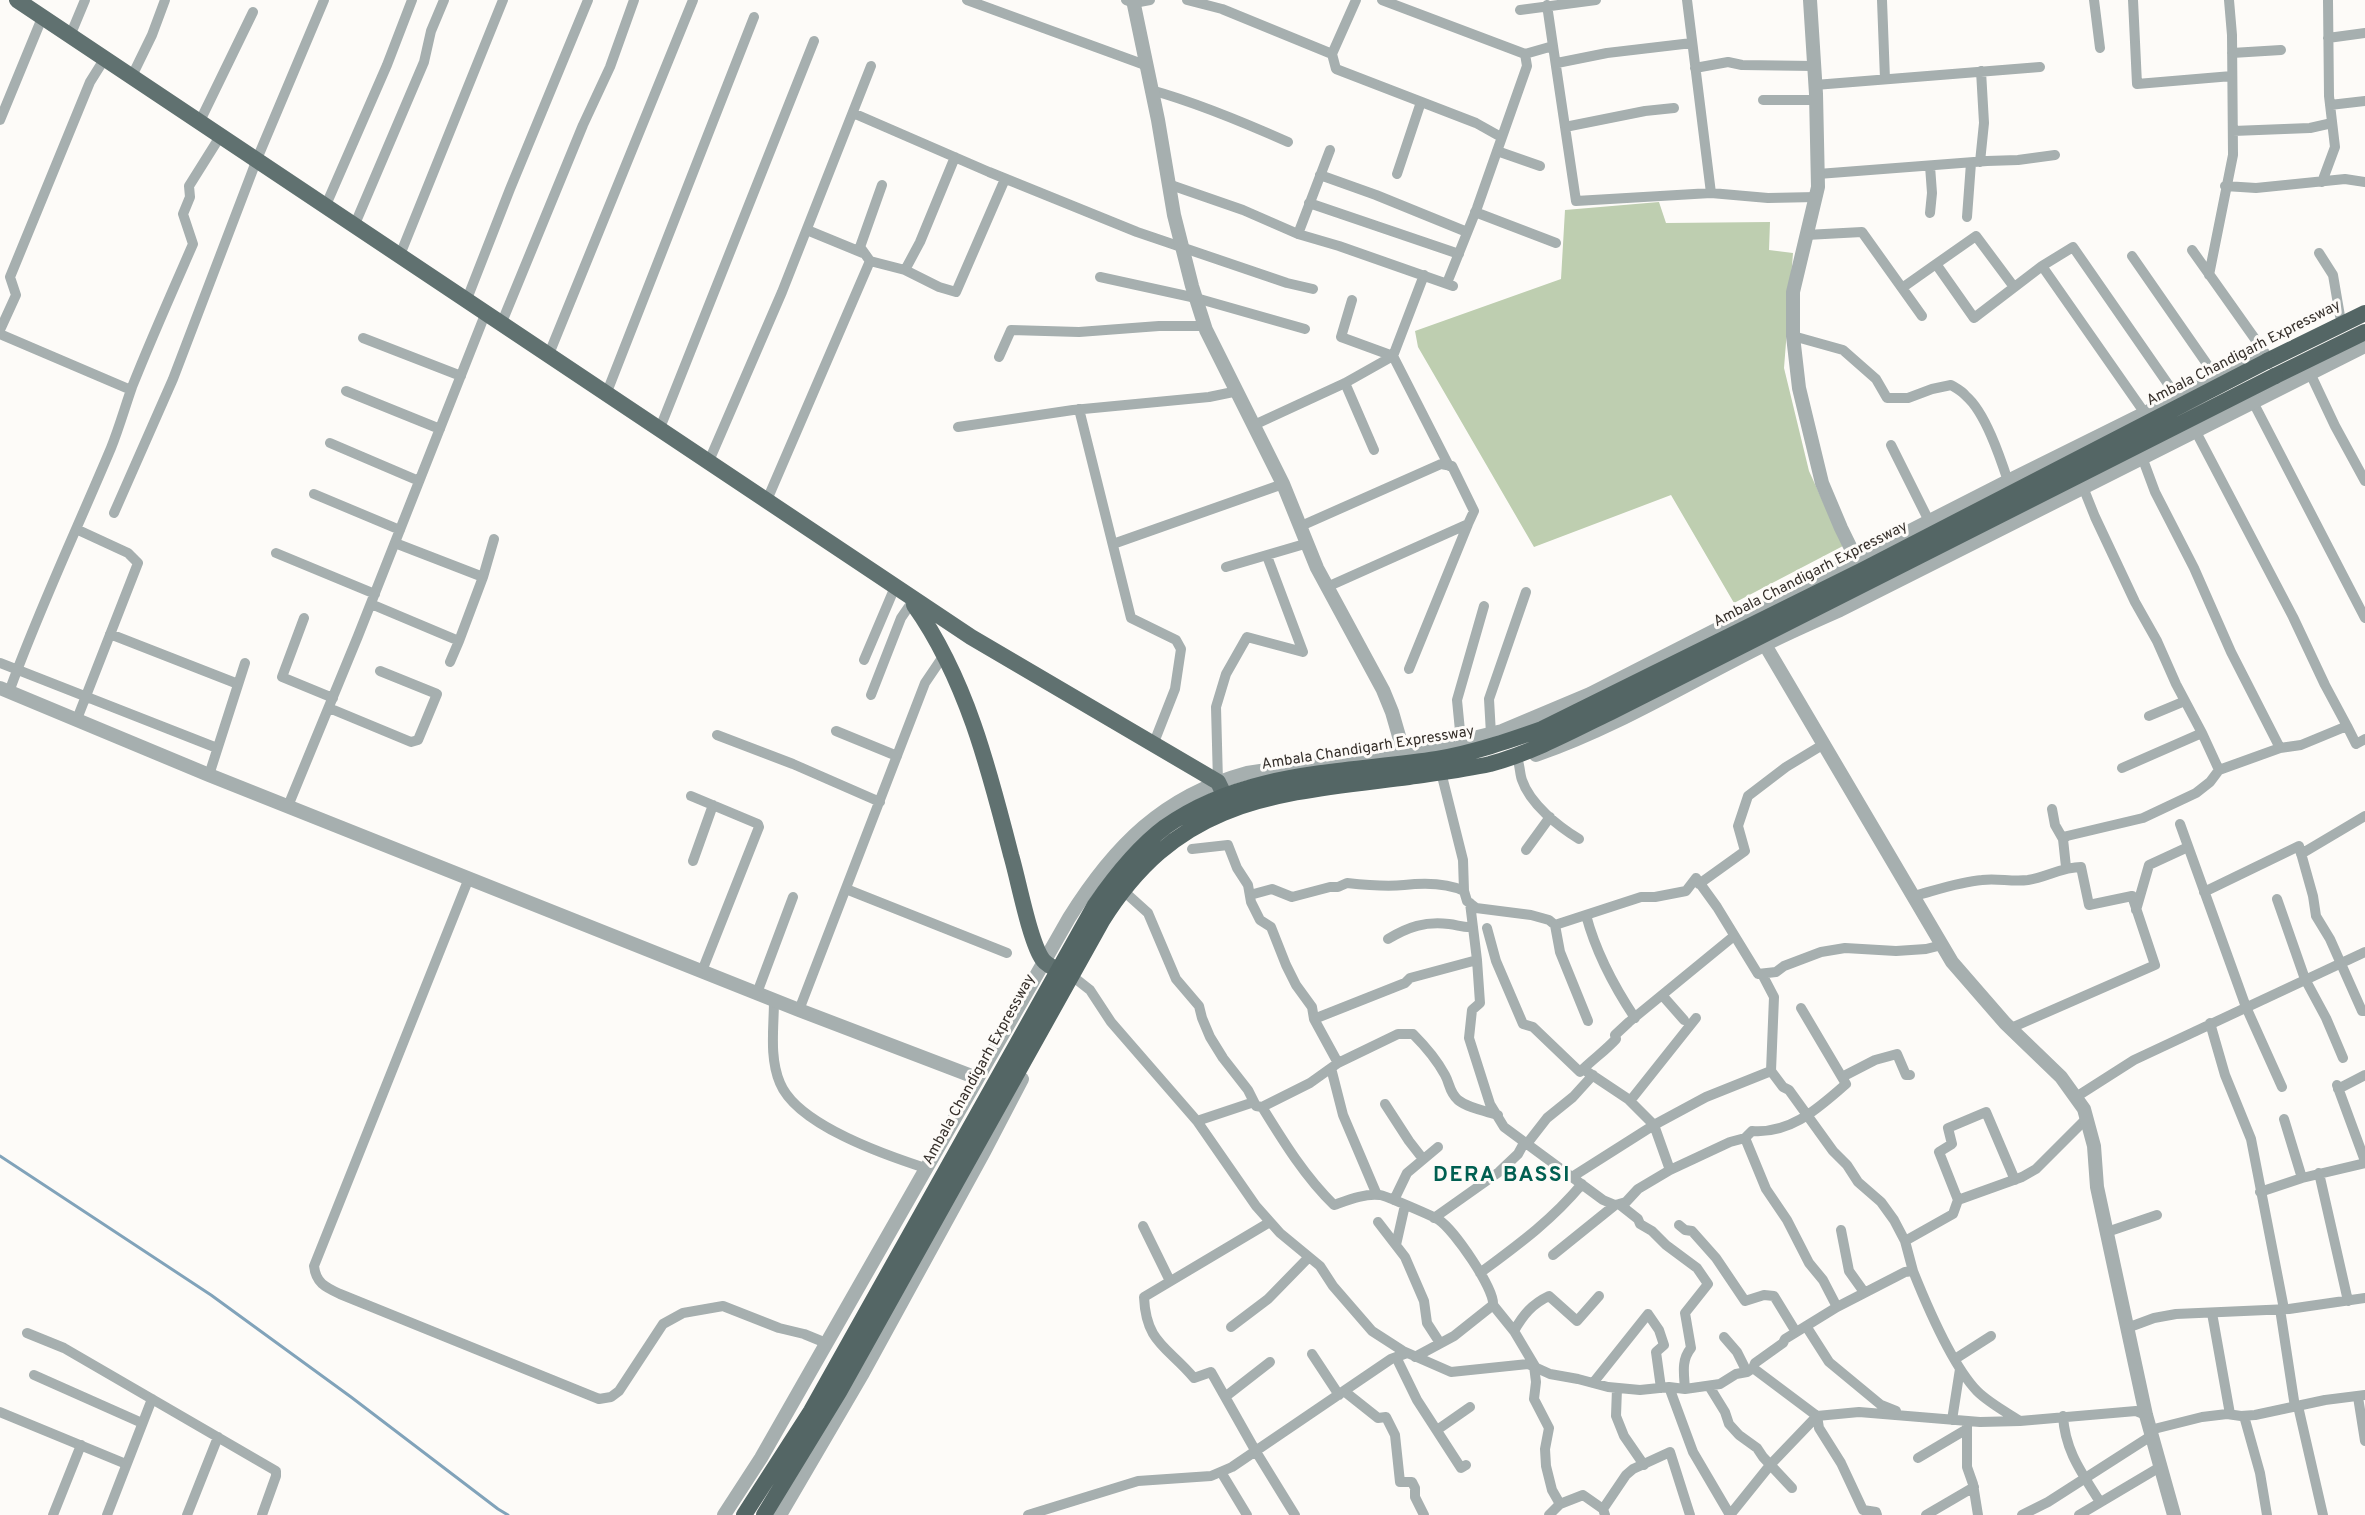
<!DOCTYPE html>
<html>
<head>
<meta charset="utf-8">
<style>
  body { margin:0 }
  canvas { display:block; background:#fdfbf8 }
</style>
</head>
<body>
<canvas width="2365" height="1515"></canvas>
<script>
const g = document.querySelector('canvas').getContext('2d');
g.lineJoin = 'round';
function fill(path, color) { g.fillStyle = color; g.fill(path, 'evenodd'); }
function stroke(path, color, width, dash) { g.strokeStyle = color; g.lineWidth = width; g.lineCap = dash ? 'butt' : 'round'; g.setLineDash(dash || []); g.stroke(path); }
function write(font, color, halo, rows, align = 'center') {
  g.font = font + ' Overpass,sans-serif'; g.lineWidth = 6; g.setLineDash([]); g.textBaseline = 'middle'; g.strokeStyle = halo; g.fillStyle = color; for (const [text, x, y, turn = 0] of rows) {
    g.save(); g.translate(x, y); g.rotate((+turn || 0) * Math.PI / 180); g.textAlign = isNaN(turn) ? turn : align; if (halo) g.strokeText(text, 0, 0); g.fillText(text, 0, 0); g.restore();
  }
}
fill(new Path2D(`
  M1659,202L1666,223L1770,222L1769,250L1793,253L1784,368L1809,471L1843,546L1734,603L1671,495L1534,547L1418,347L1415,331L1561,279L1565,210Z`), '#beceb0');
stroke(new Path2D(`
  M0,1156L211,1295L351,1397L498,1509L508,1515`), '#81a3ba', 3);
stroke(new Path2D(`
  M967,0L1145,65
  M1126,0L1134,3L1150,0
  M1187,0L1222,9L1332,54L1336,69L1476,123L1501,137
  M1382,0L1525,54
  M1687,0L1711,193
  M1882,0L1885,79
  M2094,0L2100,48
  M2133,0L2137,84L2232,76
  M1547,5L1553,46
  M1520,10L1596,0
  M70,36L85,0
  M2328,38L2365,33
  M2232,53L2281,50
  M1332,54L1356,0
  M1557,63L1607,53L1692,43
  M1695,68L1728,62L1742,65L1814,66
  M132,76L152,35L165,0
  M1815,85L2040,67
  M1151,90C1198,103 1243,122 1288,142
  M1763,100H1816
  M2330,105L2365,101
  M853,113L989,172L1137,232L1287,283L1313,289
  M0,120L42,18
  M200,121L253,12
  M1565,127L1645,111L1674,108
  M2233,131L2310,128L2332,123
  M1497,151L1540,166
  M1980,162L1984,123L1981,71
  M1930,166L1932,193L1930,213
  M1397,174L1421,102
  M1818,174L1987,161L2018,160L2055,155
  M1320,175L1376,195L1467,232
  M2322,182L2335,147L2329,96L2328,0
  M1168,184L1243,210L1298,234L1339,246L1453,286
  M2225,186L2256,188L2345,179L2365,182
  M1309,203L1459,254
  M326,205L387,65L412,0
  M1475,212L1556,243
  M1967,217L1971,163
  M355,224L424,62L431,31L444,0
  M807,230L863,253
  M1298,234L1330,150
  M1806,235L1862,232L1922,316
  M2192,250L2265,353
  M2319,253L2333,275L2340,316
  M400,255L503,0
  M2132,256L2216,377
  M870,261L905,270L920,242L955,157
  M2042,266L2144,412
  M905,270L939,287L956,292L1005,179
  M2209,275L2233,155L2232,35L2229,0
  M1100,277L1196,298L1305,329
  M1447,283L1477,208L1527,66L1525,54L1553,46L1576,201L1711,193L1768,198L1816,197
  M2014,287L1976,236L1936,264L1974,318L2042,266L2073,247L2177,397
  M1902,288L1936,264
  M467,299L510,189L588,0
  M1352,300L1341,337L1393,356L1449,466
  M502,322L583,125L610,67L634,0
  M0,330L16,295L10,277L90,82L105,58
  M0,334L131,390
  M1793,336L1843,350L1876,379L1887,398H1908L1932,389L1951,385C1956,388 1962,391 1966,396C1985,412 2000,457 2008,481
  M363,338L461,376
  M549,354L693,0
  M999,357L1011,330L1079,332L1159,326H1205
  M2310,373L2335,426L2365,481
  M1345,383L1374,450
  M346,391L440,429
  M607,392L754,17
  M2253,402L2365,618
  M1079,409L1131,618L1176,640L1181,649L1175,689L1153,745
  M1254,425L1345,383L1393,356L1424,275
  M958,427L1073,410L1209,397L1238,391
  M660,428L814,41
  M2195,430L2293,617L2325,685L2347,726L2301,745L2280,748
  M330,443L419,481
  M1891,445L1929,521
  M709,461L782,292L871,66
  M2083,487L2095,517L2135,602L2157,641L2176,684L2202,733L2219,770
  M314,494L400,530
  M767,500L870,261L860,247L882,185
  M114,513L173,379L257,159L324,0
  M1301,526L1441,464L1452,466L1474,511L1468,524L1327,587
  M76,529L128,553L138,563L77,719
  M395,543L483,577L494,539
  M1113,544L1283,484
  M276,553L375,594
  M1226,567L1308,543
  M371,604L459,641L450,662
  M304,618L282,677L333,698
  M110,634L238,684
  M459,641L483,577
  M864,660L895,587
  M0,663L217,748
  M1409,669L1468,524
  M9,692C39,609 77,529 111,448C119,428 125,407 132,387C151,339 172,292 193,244L183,214L190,197L189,186L221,135
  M871,695L901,618L912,602
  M329,708L411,742L418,740L437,694L380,671
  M2149,716L2185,701
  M2347,726L2356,744L2365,739
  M836,731L897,756
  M1491,734L1489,699L1526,592
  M717,735L793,764L880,802
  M1461,741L1457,700L1484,606
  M1518,761C1520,767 1520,775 1522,780C1530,804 1559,827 1579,839
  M2122,768L2202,733
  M209,775L245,663
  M1443,780L1463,860L1464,891L1467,901L1476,908L1531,915L1549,920L1555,925L1641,897H1655L1686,891L1696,878L1717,907L1758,974L1776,972L1784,966L1821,952L1845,948L1896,951L1926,949L1942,945
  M1218,782L1216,707L1226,674L1247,637L1303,652L1267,556
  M691,796L758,824L759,827L702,971
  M288,806L358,636L486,312
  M2052,809L2055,825L2063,839L2066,867
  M2180,824L2246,1007L2282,1087
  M2063,839L2067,836L2143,818L2196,793L2210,782L2219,770L2280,748L2231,652L2194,568L2155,492L2142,457
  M1192,849L1228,845L1237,868L1248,885L1251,902L1260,920L1271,927L1286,965L1296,985L1312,1007L1314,1019L1338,1063L1310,1083L1262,1107
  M1526,850L1550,817
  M2301,854L2365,816
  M693,861L713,805
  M469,878L314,1266C316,1283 325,1287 340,1294L599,1399L611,1397L619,1391L663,1324L683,1313L723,1306L779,1328L804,1334L826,1343
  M1699,884L1745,851L1738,826L1748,796L1786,767L1824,744
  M846,889L1007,953
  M2204,892L2299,846L2313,896L2316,916L2330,939L2362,1011H2365
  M1128,895L1148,913L1176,979L1199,1006L1202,1018L1210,1037L1223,1058L1248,1090L1256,1106L1262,1107C1283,1141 1305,1177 1334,1205C1348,1200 1365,1193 1380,1195C1384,1195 1435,1217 1439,1220C1454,1230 1495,1289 1493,1305L1514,1331L1536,1368
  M1250,895L1272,889L1292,897L1330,887H1338L1347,883C1365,885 1386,887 1404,885C1422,883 1447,883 1464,891
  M1914,896C1937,890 1959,882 1982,880C1997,878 2012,882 2028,880C2047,877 2062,867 2081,867L2089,905L2132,896L2155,965L2011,1028
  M2277,899L2305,979L2326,1018L2343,1058
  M1470,903L1477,960L1480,1003L1472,1010L1469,1038L1490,1104L1504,1127L1603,1200L1615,1205L1619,1204L1638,1219L1640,1224L1652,1231L1666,1245L1697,1268L1708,1284L1685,1313L1691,1348C1681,1360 1684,1374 1685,1389
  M2136,910L2149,865L2188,847
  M1586,915C1596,953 1613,985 1635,1018
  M1555,925L1560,952L1588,1021
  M1487,928L1496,961L1523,1024L1533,1027L1580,1072C1592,1060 1605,1051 1616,1039L1615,1035L1629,1022L1734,936
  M1388,939C1408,927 1425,921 1449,924C1458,925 1464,928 1473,927
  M1762,974L1774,997L1771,1071
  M1076,979L1090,990L1111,1022L1197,1121L1256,1206L1280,1233L1320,1266L1333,1286L1372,1331L1403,1351L1451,1372L1528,1364L1550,1374L1578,1379L1608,1387L1640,1390L1669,1387L1685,1389L1720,1384L1736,1374L1747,1372L1753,1368L1755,1363L1783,1343L1785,1339L1837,1307L1905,1272L1913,1271C1927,1306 1952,1365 1977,1391C1989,1403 2006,1412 2020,1421
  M757,993L793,897
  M1662,995L1684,1020
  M774,1000C774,1027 769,1057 780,1083C797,1125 885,1155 925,1168
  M799,1010L925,683L944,655
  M1314,1019L1405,983L1410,978L1477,960
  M2210,1023L2225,1075L2251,1139L2284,1309
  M1338,1063L1398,1034H1413C1424,1045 1438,1062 1445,1075C1450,1084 1449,1092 1458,1100C1468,1108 1485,1111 1498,1115
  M1331,1068L1343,1115L1377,1195
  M1583,1069L1628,1099L1654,1125L1670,1170L1730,1142L1745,1138L1752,1131C1792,1134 1819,1107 1846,1084L1801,1008
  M1842,1077L1875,1060L1897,1054L1906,1075H1910
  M2337,1085L2365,1161
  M2338,1089L2365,1075
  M2076,1097L2134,1060L2365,952
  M1630,1101L1696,1018
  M1385,1104L1409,1141L1423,1159
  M2284,1119L2302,1178
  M1197,1121L1254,1102
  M1745,1138L1766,1189L1787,1220L1809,1263L1823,1280L1837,1307
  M1526,1145L1547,1118L1573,1097L1593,1075
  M2319,1173L2348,1301
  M1572,1177L1654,1125L1706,1097L1771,1071L1783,1087L1789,1090L1833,1151L1847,1165L1858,1182L1881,1202L1894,1220L1905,1241L1913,1271
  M2260,1192L2302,1178L2365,1163
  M1394,1200L1407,1173L1438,1147
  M1958,1200L1939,1152L1952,1144L1948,1128L1986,1112L2015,1180
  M1619,1204L1626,1202L1638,1189L1670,1170
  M1434,1218L1499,1172L1518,1154L1524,1143
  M1270,1222L1144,1297C1146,1343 1167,1346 1194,1378L1211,1372L1255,1450L1295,1515
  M1378,1222L1405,1257L1424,1301L1427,1323L1440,1343
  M1679,1225L1685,1230L1692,1231L1716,1258L1745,1301L1764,1295L1774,1296L1796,1332
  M1143,1226L1170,1281
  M1841,1230L1849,1271L1864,1292
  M2107,1232L2157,1215
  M1905,1241L1953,1214L1958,1200L2022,1177L2036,1169L2087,1118
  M1396,1245L1405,1205
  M1553,1255L1615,1205
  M1480,1273C1519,1244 1551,1221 1582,1184
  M2280,1309L2295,1407
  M2212,1313L2230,1414
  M1806,1326L1829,1362L1881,1405L1896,1411
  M1231,1327L1268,1299L1309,1257
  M2127,1328L2154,1318L2176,1314L2289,1309L2365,1298
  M1514,1331C1523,1315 1532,1304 1549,1296L1577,1321L1599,1296
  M27,1333L64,1348L276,1471V1476L262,1515
  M1724,1337L1737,1352L1747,1372
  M1312,1354L1339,1395
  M1396,1357L1417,1400L1461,1468L1466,1465
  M1415,1357L1454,1336L1493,1305
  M1955,1359L1991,1336
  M1534,1366L1536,1382L1534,1399L1549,1428L1545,1449L1546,1466L1552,1490L1560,1504
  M1753,1368L1817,1416L1859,1412L1980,1422L2020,1421L2136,1411L2146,1415
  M34,1375L142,1423
  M1593,1383L1648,1314L1659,1330L1664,1345L1656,1352L1661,1388
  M1709,1386L1725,1412L1729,1424L1739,1435L1757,1448L1763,1457L1792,1488
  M1669,1387L1693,1452L1730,1515
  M1617,1388L1616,1416L1624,1436L1644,1465
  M1344,1391L1378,1418L1386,1417L1395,1435L1400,1482H1412L1415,1488V1497L1424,1515
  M1225,1397L1270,1362
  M2358,1397L2365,1441
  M2298,1406L2323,1515
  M0,1412L126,1464
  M1817,1416L1819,1428L1841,1463L1863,1510L1876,1512L1877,1515
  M2063,1416C2065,1451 2082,1473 2100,1502
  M2244,1416L2260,1473L2267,1515
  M1952,1420L1960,1369
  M1967,1421V1467L1973,1484L1978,1515
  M1437,1430L1470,1407
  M2150,1430L2202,1417L2227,1414L2241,1416L2255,1415L2325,1400L2365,1395
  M1918,1458L1967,1429
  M1221,1472L1247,1515
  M53,1515L81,1445
  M107,1515L152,1399
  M187,1515L218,1437
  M1028,1515L1138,1481L1211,1476L1232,1467L1391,1359L1407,1353
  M1549,1515L1560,1504L1583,1495L1603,1509
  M1605,1515L1603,1509L1626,1475L1633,1469L1670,1452L1690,1515
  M1730,1515L1771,1464L1817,1416
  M1926,1515L1974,1487
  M2022,1515L2048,1502L2151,1436
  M2079,1515L2160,1467`), '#a6afaf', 10);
stroke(new Path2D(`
  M1133,0L1158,120L1174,215L1192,286L1206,330L1283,484L1317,568L1383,690L1392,712L1405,757
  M1810,0L1816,94L1818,187L1793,292V336L1799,388L1822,483L1841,528L1860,567
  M1761,638L1952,962L2005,1023L2061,1077L2084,1109L2094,1146L2097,1187L2146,1415L2174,1515
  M0,688L209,775L799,1010L977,1078
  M1536,755C1617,727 1689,682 1766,644C1790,632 1815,621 1840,610L2365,346
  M724,1515L761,1458L1069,918C1114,846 1163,796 1247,773L1461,741L1502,731L1590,694L2008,481L2256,358
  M780,1515L863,1373L984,1152L1022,1079`), '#a6afaf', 14);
stroke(new Path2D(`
  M17,0L971,637L1218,782L1230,807
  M914,605C966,678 989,769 1011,855C1018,878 1030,943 1043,960C1048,967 1063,972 1070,976`), '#607170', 16);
stroke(new Path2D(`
  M2267,361L2365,313
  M2275,376L2365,332`), '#546665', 16);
stroke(new Path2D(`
  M744,1515L811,1411L1095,905C1115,876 1137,848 1165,827C1245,770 1344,773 1437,759C1473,753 1508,741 1542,729L1863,570L2267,361
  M764,1515L839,1392L1102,921C1180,796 1276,794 1409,777C1436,773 1463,770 1490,764C1534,752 1574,730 1615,710L2275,376`), '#546665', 16);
write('15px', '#36302b', '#fdfbf8', [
  ["Ambala Chandigarh Expressway",2244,354,-27],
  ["Ambala Chandigarh Expressway",1811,575,-27],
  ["Ambala Chandigarh Expressway",1368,749,-9],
  ["Ambala Chandigarh Expressway",980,1070,-61]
]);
g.letterSpacing = '1.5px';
write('bold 21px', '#005f51', '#fdfbf8', [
  ["DERA BASSI",1502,1177]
]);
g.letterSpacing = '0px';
</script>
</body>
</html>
